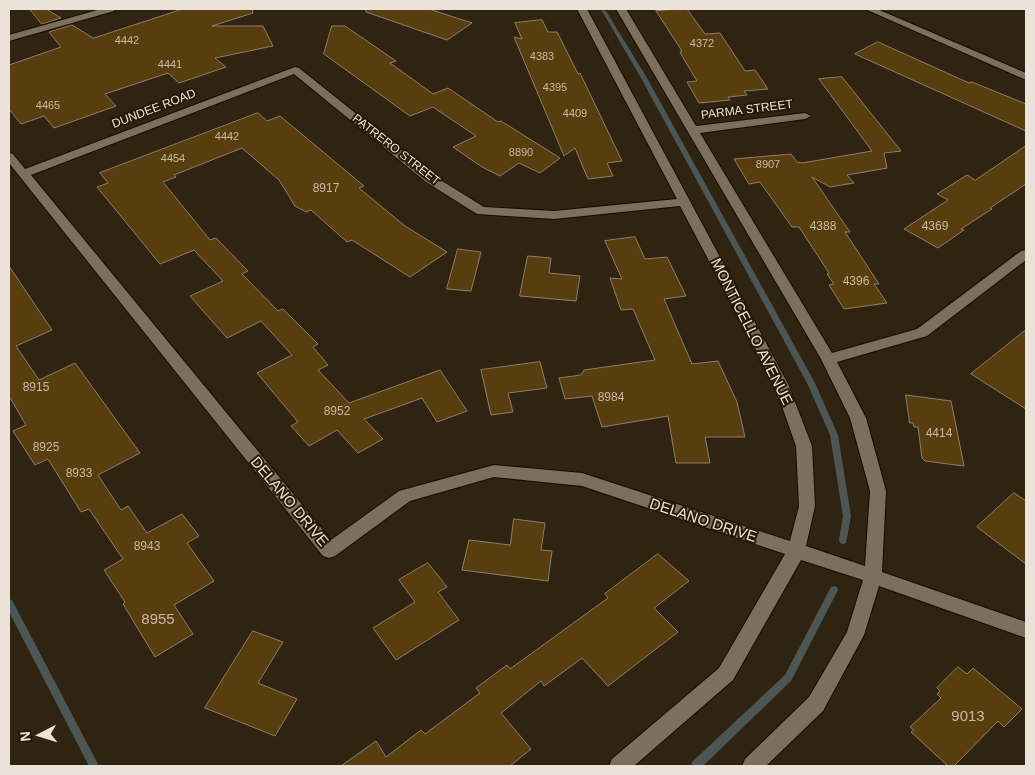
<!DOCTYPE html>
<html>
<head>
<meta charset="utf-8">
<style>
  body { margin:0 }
  #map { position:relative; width:1035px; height:775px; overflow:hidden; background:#2f2312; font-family:Arial,sans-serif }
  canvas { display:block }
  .frame { position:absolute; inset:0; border:10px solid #ebe3d9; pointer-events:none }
  .north { position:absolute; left:15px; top:710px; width:50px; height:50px; -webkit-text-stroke:4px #251a09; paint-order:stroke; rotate:265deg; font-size:14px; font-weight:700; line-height:20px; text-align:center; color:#ebe3d9 }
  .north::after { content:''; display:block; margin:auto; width:18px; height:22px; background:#ebe3d9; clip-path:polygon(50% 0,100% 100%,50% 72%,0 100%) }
</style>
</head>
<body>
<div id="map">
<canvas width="1035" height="775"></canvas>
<div class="frame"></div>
<div class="north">N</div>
</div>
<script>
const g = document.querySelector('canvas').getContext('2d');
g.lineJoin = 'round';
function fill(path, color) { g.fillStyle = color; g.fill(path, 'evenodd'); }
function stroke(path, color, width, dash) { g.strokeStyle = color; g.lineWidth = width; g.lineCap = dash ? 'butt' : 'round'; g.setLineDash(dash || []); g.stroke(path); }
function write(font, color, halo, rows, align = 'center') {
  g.font = font + ' Arial,sans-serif'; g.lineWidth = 4; g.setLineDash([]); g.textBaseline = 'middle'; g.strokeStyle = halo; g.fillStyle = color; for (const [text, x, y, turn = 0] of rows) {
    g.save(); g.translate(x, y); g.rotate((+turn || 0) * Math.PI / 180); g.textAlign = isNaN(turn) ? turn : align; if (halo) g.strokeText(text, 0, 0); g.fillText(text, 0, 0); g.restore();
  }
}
fill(new Path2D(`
  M602,10L606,11L647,78L815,383L838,435L851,516L846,543L843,544L840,543L839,540L843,516L830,435L807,383L641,78L602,11Z
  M834,586L837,587L838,590L791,681L703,766H691L692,762L785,675L831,587Z
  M9,599L12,600L99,766H89L9,612Z`), '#4c5654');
const building = new Path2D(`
  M30,9H46L61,18L42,24Z
  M183,9H252L253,13L212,26H263L273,46L215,58L226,67L179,83L168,73L105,94L116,106L54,128L44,116L21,124L9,109V65L61,47L49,32L72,25L93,38Z
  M367,9H429L472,23L447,40L366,12Z
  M687,9L705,34L720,33L745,71L755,70L768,89L744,91L747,95L728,97L730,100L699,103L687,82L697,81L682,56L680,52L682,51L656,11Z
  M542,20L548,32H557L578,74L580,73L622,161L607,163L613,176L588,179L575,148L564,156L514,37L522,39L515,23Z
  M332,26H345L396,61L390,63L433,94L448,88L498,122L501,121L560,158L540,173L519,163L500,176L482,167L453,147L476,136L433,107L410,116L324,54Z
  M878,42L969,83L972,82L1026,104V131L855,54Z
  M842,77L901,151L884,153L887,168L847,175L854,183L830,187L812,177L850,232H845L879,284H874L887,303L844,309L829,285L834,284L827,274L829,273L799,227H792L760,182L749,184L734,159L791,154L797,162L802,163L872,151L819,79Z
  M258,113L267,121L280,116L364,186L359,188L405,226L447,252L410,277L352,240L347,242L311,210L306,212L295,206L279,180L242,148L174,175L176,177L163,182L210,240L216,238L248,271L242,274L278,311L283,309L318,344L313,347L328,365L318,370L349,403L440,370L467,411L437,422L422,398L364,419L383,439L358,453L337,430L309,446L291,426L298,422L257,373L292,355L261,321L227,338L190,296L223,281L194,250L160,264L97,187L108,183L100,173Z
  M1026,146V184L990,208L992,209L961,229L964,230L938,248L904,229L948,200L937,194L967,175L975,180Z
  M635,237L645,259L667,257L686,296L664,299L692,364L718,361L737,402L745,437H705L710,463H676L668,416L602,427L592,396L565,399L559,378L581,375L584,370L655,360L633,309L621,310L610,278L622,279L605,241Z
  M458,249L481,252L471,291L447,289Z
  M528,256L551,258L549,273L580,276L576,301L520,296Z
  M9,266L52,330L16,346L39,380L75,363L140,453L98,475L121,510L128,506L147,533L182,514L199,536L187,543L214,581L174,605L193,634L155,657L123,604L125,602L104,570L123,559L89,509L81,512L48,459L35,465L13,431L26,425L9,396Z
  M1026,330V409L971,374Z
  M540,362L547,388L508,393L513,412L491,415L481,370Z
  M906,395L951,401L964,466L925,461L922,458L918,427H914L913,423H910Z
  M1014,493L1026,501V564L977,527Z
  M514,519L545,523L541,550L552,551L548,581L462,570L469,540L510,545Z
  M658,554L689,581L654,608L678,632L608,686L582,658L544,686L541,681L501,713L531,749L510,766H341L376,741L386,757L421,730L425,734L480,693L476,688L507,665L510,669L608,598L605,594Z
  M428,563L447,587L438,592L459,620L396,660L373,628L415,602L399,580Z
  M253,631L283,642L258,683L297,699L275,736L205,708Z
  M958,667L967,674L973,668L1022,709L1004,727L998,721L954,766H948L911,732L914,730L910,727L941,698L937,694L940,691L937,688Z`);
fill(building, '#583d0e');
stroke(building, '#8d7f6b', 1);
const minor = new Path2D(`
  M101,9H116L114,11L9,41V35Z
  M577,9H587L788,384L812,446L815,506L806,546L865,566L870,491L850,418L821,359L616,9H626L696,126L805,113L811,116L805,119L700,133L832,353L917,329L1021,251L1026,250V260L927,336L837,362L866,418L886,491L882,572L1026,622V638L879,586L864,635L823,711L766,766H742L745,759L809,697L847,632L863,580L801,560L733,680L634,766H609L612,759L719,668L785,554L582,486L494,477L410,501L335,556L329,558L323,556L9,163V153L13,154L25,169L295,67L299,68L434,176L484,207L554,211L677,199ZM294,74L426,182L477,214L554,219L680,206L774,384L796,446L799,506L790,541L582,473L494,465L399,491L331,540L31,175Z
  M865,9H877L1026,73V80Z`);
stroke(minor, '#170c00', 2);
fill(minor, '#7c6f5b');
write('11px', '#c6baa6', null, [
  ["4442",127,41],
  ["4372",702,44],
  ["4383",542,57],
  ["4441",170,65],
  ["4395",555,88],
  ["4465",48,106],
  ["4409",575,114],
  ["4442",227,137],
  ["8890",521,153],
  ["4454",173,159],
  ["8907",768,165]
]);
write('12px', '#ebe3d9', '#251a09', [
  ["DUNDEE ROAD",154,109,-21],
  ["PARMA STREET",747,110,-7],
  ["PATRERO STREET",396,150,38]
]);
write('12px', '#c6baa6', null, [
  ["8917",326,189],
  ["4388",823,227],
  ["4369",935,227],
  ["4396",856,282],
  ["8915",36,388],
  ["8984",611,398],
  ["8952",337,412],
  ["4414",939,434],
  ["8925",46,448],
  ["8933",79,474],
  ["8943",147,547]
]);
write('15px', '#ebe3d9', '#251a09', [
  ["MONTICELLO AVENUE",751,332,63],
  ["DELANO DRIVE",289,502,50],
  ["DELANO DRIVE",703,521,18]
]);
write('15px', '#c6baa6', null, [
  ["8955",158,620],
  ["9013",968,717]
]);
</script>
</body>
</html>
